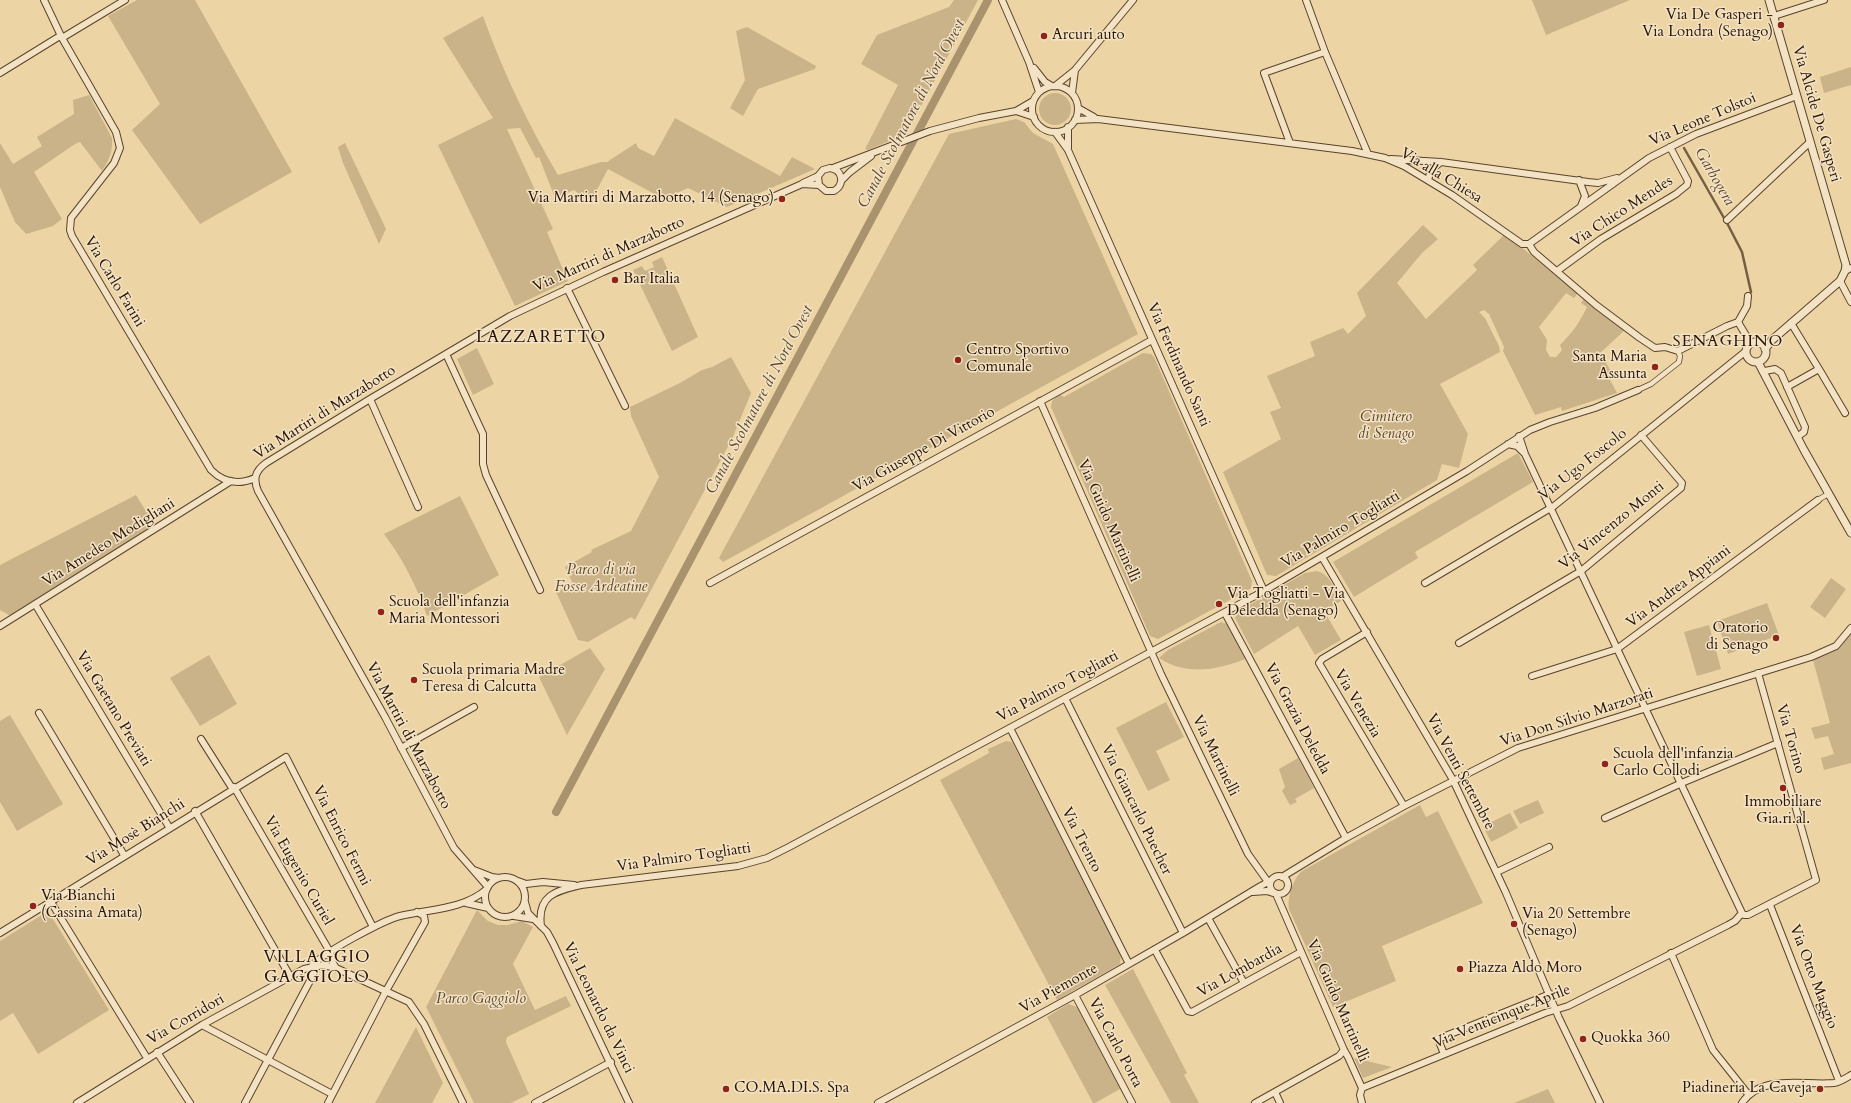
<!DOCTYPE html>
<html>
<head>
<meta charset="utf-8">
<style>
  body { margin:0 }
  canvas { display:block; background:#ecd4a4 }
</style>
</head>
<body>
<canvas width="1851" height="1103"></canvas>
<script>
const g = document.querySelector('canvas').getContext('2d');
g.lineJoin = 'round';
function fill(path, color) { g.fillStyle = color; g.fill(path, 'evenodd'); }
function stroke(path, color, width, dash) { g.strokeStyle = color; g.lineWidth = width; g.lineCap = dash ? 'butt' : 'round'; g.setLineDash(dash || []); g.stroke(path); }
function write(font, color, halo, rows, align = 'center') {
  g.font = font + ' Cardo,serif'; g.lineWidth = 3; g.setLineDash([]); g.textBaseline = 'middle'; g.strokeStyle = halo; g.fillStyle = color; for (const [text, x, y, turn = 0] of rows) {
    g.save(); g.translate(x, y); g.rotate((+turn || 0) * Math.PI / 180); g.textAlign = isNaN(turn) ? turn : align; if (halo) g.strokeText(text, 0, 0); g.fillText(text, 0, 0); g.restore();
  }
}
fill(new Path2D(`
  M137,0H195L292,172L200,224L132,130L160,104L108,16Z
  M954,0H978L906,134L868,150L865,149L898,85L861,64L877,35L949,7Z
  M1532,0H1630L1546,35Z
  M483,16C504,74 527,122 558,175L601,162H607L636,143L638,148L654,156L675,118L780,176L792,157L815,169L727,207L688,188L664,199L608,169L593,197L587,200L574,190L555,198L539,157L536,158L520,128L507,129L553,229L547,232L568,281L515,306L438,145L493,118L443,38Z
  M747,27L816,66L815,69L758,89L743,116L730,108L745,80L736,31Z
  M1851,67V85L1824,93L1820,77Z
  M1039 109a16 16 0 1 1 32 0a16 16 0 1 1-32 0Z
  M89,95L112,138C113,152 109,160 102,171L80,142L75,144L34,172L62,219L53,226L26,234L15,222L0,187V143L13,164L42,146L37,137L74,114L73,100Z
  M1016,119L1024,122L1033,133L1053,144L1138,334L723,562L719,558L949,134Z
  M345,143L386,229L379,244L343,163L338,147Z
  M1423,225L1438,239L1422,253L1397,283L1426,319L1477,270L1473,265L1505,234L1578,293L1574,298L1566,293L1539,327L1547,340L1546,350L1550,357H1556L1562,350L1560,345C1572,333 1580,322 1587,307L1581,303L1584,298L1625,330L1600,353L1612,373L1608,376L1617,393L1562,411L1561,407L1535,415L1503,351L1504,347L1489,314L1484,310L1479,312L1485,318L1499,346L1500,352L1440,384L1468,434L1459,468L1442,464L1437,480L1276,576L1267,575L1223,472L1281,439L1270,412L1281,408L1267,376L1315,356L1310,342L1343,328L1348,334L1366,316L1357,293Z
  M662,257L698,337L672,351L633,270L642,266L645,271L654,267L652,262Z
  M477,348L494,384L473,395L457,359Z
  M1143,353L1151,354L1154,357L1252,581L1251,588L1248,590L1158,639L1150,636L1051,407L1052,401L1059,394L1064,397Z
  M731,357L751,393L732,439L635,620L631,617L588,642L578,640L556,592L573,584L565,567L592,552L591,550L631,531L659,477L631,416L630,407L680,383L702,370L712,367Z
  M1518,453L1533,482L1415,552L1418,558L1354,597L1333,562Z
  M136,495L154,524L93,565L11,616L0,610V565Z
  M460,496L499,575L427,616C416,585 403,559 384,534Z
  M1317,571C1330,574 1335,590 1341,601L1324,611L1341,640L1315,655L1298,626L1254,654L1235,618L1239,611L1305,573Z
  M1831,578L1846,589L1825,618L1810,607Z
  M1767,603L1779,635L1728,654L1717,621Z
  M1221,622L1227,624L1245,659C1217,670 1186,676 1159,658L1168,650Z
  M1709,625L1721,669L1697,676L1684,632Z
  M1851,634V763L1824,770L1821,758L1834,754L1828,736L1815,739L1811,728L1830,723L1813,660L1835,651Z
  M590,648L605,669L567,735L539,677Z
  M209,655L237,704L200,726L170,678Z
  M1166,702L1184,737L1156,751L1170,780L1148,791L1116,728Z
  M10,715L63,804L17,831L0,802V721Z
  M1006,741L1012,742L1121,955L1120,964L1057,1000L940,780L989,753L988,749Z
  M1298,758L1314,788L1295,799L1297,802L1290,805L1282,791L1285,787L1279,769Z
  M1538,800L1544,813L1520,824L1513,811Z
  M1420,805L1426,817L1438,811L1483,903L1382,946L1396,981L1333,1007L1289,909C1287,897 1293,879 1302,871Z
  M1510,813L1518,828L1491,842L1483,826Z
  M477,910L488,921L498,925H508L522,921L533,927L513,964L535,1010L566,996L571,1006L507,1037L506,1042L529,1094L511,1103H474L426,1007Z
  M45,913L50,914L109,1010L38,1054L13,1013L0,1021V941Z
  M1133,969L1187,1073L1184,1075L1199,1103H1171L1105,985Z
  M1068,1004L1077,1007L1120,1089L1095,1103H1093L1047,1017Z
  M416,1027L443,1083L432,1103H375Z
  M1354,1058L1392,1067L1363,1078Z
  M1548,1089L1555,1103H1514Z`), '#cbb389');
stroke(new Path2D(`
  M1684,148L1724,218
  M1727,223L1742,252L1751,292`), '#755f44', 2.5);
stroke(new Path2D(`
  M556,812L988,0`), '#a9926e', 8);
const pedestrian = new Path2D(`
  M1638,390L1651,384L1679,362L1680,356L1678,351
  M1818,500L1828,494`);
const minor = new Path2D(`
  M44,0L62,38L116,132L120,148L114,163L71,218L70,230L72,236L211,470C224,483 239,485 255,478
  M1002,0L1029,62L1039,92
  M1306,0L1325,52L1368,154
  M1774,16L1824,0
  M62,38L125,0
  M1034,68L1045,82L1052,86
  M0,73L60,36
  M1055,86L1075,70L1133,0
  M1032 109a23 23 0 1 1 46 0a23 23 0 1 1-46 0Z
  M1072,93L1075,70
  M1078,108L1094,117
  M1016,111L1034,117
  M1075,120L1098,119L1352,151L1385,158L1404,166L1452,195L1522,244H1529
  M1055,132L1068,150L1264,591
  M1290,143L1264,73L1325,52
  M1068,148V127
  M1391,159L1441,162L1588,182L1598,183L1617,178
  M833,168L930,131L979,118L1016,111L1033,101
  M1428,180L1431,170L1441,162
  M1579,180L1585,196L1581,206
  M841,181L850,172L871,156
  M803,183L818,176L823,170L830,168C843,170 845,184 834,191H826L819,185L818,176
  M1727,220L1810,142
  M1529,244L1649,158L1696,134L1797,96
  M1529,244L1534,252L1596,305L1640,338L1655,348L1665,347L1678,351L1727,326L1738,322
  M1557,271L1601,239L1676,194L1687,185L1688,181L1670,147
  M1845,271L1851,268
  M1840,281L1851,302
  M567,288L625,406
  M1748,345L1747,337L1738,322L1747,306L1748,296
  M446,354L483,434V464L486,475L540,590
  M1819,369L1845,413
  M1765,371L1775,369L1781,373L1805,427L1804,432L1797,437
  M1787,387L1819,369L1791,323
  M370,399L418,507
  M1040,401L1161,674L1248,854L1268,882
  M1519,436L1525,454L1742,913
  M1508,444L1517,446L1524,453
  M1322,557L1453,780L1506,893L1559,1018L1600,1103
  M710,583L1152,340
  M1425,583L1554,506L1746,351
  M35,604L169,827
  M1225,613L1346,838
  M0,626L231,481
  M1367,632L1322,659L1319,663L1404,806
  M1459,643L1581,571L1681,488L1682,483L1641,435
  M1532,676L1617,649L1818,500
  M1065,698L1183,933
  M39,713L124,855
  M1010,728L1129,964
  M201,739L232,788
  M401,748L474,707
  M234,787L330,952L333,963L336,968
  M195,811L290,976
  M1605,818L1684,782L1778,743
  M474,870L492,877L499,878
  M1497,872L1549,847
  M1270 885a9 9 0 1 1 18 0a9 9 0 1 1-18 0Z
  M1282,877L1346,838L1404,806L1518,748L1811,657L1836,646L1851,628
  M485 897a20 20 0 1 1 40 0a20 20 0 1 1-40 0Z
  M518,881L526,884L543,882L574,885
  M488,887L454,848L385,717L258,491C253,479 255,471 266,463L370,399L510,316L603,272L802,184L819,185
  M1253,892L1267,891L1273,893
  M1276,894L1344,1050L1348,1057L1362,1088L1360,1095L1362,1103
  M51,902L147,1058
  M525,902L528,913L547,932L553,943L629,1103
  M466,903L488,908
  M1770,905L1839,1081
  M1742,913L1744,915H1748L1816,880L1758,673
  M514,916L533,919
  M1208,918L1244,983
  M541,926C537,895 556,891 581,885L738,866L767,858L789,847L1264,591L1467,471L1530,430L1550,422L1595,408L1638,390
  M0,933L286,757L373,927
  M1155,950L1188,1011L1192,1012L1301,952
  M1671,953L1713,1050L1748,1094
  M312,966C322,953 384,920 400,916C429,909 463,910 487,889
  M1075,995L1132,1103
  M202,1025L332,1094
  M157,1052L190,1103
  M1444,1054L1438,1039L1550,994
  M1362,1088L1545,1013L1568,1006L1728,925L1735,921L1742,913
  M1275,1092L1280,1103
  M77,1103L202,1025L304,969L323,965L336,968L409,1002L424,1024L463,1103
  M245,1103L312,977L314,972L312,966
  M328,1103L386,991L425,922L424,916L417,912
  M535,1103L611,1062
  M878,1103L1075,995L1183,933L1259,887L1268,882L1270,883
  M1255,1103L1339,1056L1344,1050
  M1742,1103C1762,1073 1804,1086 1834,1083C1840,1082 1846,1078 1851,1075`);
const tertiary = new Path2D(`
  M1746 352a10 10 0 1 1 20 0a10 10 0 1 1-20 0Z
  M1765,349L1772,340L1840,281L1845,271L1846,265L1769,0
  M1758,362L1804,450L1851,533`);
stroke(pedestrian, '#59432c', 6);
stroke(minor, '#59432c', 8);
stroke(tertiary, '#59432c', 9);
stroke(pedestrian, '#f3e3c4', 4.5);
stroke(minor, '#f3e3c4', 6);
stroke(tertiary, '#f3e3c4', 7);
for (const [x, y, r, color] of [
  [1781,25,4,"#8f2418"],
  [1044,36,4,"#8f2418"],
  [782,199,4,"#8f2418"],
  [615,280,4,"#8f2418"],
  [958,360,4,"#8f2418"],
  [1655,367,4,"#8f2418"],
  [1219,604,4,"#8f2418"],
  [381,612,4,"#8f2418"],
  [1776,638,4,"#8f2418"],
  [414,680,4,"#8f2418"],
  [1605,764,4,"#8f2418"],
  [1783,788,4,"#8f2418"],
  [33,906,4,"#8f2418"],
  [1514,924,4,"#8f2418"],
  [1460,969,4,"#8f2418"],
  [1583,1039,4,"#8f2418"],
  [726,1089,4,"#8f2418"],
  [1820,1089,4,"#8f2418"]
]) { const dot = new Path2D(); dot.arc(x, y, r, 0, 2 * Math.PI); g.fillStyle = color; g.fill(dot); stroke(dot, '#f3e3c4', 1.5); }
write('15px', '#281304', '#f3e3c4', [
  ["Via De Gasperi -",1773,16,"right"],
  ["Via Londra (Senago)",1773,33,"right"],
  ["Arcuri auto",1052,36],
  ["Via Martiri di Marzabotto, 14 (Senago)",774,199,"right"],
  ["Bar Italia",623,280],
  ["Centro Sportivo",966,351],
  ["Comunale",966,368],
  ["Santa Maria",1647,358,"right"],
  ["Assunta",1647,375,"right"],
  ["Via Togliatti - Via",1227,595],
  ["Deledda (Senago)",1227,612],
  ["Scuola dell'infanzia",389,603],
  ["Maria Montessori",389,620],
  ["Oratorio",1768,629,"right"],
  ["di Senago",1768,646,"right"],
  ["Scuola primaria Madre",422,671],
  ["Teresa di Calcutta",422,688],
  ["Scuola dell'infanzia",1613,755],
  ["Carlo Collodi",1613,772],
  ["Immobiliare",1783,803,"center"],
  ["Gia.ri.al.",1783,820,"center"],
  ["Via Bianchi",41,897],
  ["(Cassina Amata)",41,914],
  ["Via 20 Settembre",1522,915],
  ["(Senago)",1522,932],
  ["Piazza Aldo Moro",1468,969],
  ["Quokka 360",1591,1039],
  ["CO.MA.DI.S. Spa",734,1089],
  ["Piadineria La Caveja",1812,1089,"right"]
], 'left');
write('15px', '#281304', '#f3e3c4', [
  ["Via Alcide De Gasperi",1816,114,74],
  ["Via Leone Tolstoi",1703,120,-23],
  ["Via alla Chiesa",1441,176,31],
  ["Via Chico Mendes",1622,212,-33],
  ["Via Martiri di Marzabotto",609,255,-24],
  ["Via Carlo Farini",114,282,59],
  ["Via Ferdinando Santi",1178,365,66],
  ["Via Martiri di Marzabotto",325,413,-32],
  ["Via Giuseppe Di Vittorio",924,450,-29],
  ["Via Ugo Foscolo",1583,465,-38],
  ["Via Guido Martinelli",1108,521,66],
  ["Via Vincenzo Monti",1612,526,-39],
  ["Via Palmiro Togliatti",1341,530,-31],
  ["Via Amedeo Modigliani",109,543,-32],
  ["Via Andrea Appiani",1679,587,-37],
  ["Via Palmiro Togliatti",1058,687,-28],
  ["Via Venezia",1357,704,59],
  ["Via Gaetano Previati",113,709,59],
  ["Via Don Silvio Marzorati",1577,718,-18],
  ["Via Grazia Deledda",1297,719,62],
  ["Via Martiri di Marzabotto",408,736,62],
  ["Via Torino",1790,739,74],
  ["Via Martinelli",1215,756,64],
  ["Via Venti Settembre",1460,772,62],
  ["Via Giancarlo Puecher",1136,810,64],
  ["Via Mosè Bianchi",136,833,-32],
  ["Via Enrico Fermi",341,836,63],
  ["Via Trento",1081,840,63],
  ["Via Palmiro Togliatti",684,858,-8],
  ["Via Eugenio Curiel",298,871,60],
  ["Via Lombardia",1240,971,-29],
  ["Via Otto Maggio",1813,977,69],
  ["Via Piemonte",1059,989,-29],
  ["Via Guido Martinelli",1337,1001,66],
  ["Via Leonardo da Vinci",598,1008,64],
  ["Via Venticinque Aprile",1502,1017,-22],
  ["Via Corridori",186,1020,-30],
  ["Via Carlo Porta",1115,1043,62]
]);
write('italic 15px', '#59432c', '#f3e3c4', [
  ["Cimitero",1386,418],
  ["di Senago",1386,435],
  ["Parco di via",601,571],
  ["Fosse Ardeatine",601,588],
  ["Parco Gaggiolo",481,1000]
]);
write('italic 16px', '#5c462e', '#f3e3c4', [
  ["Canale Scolmatore di Nord Ovest",912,114,-62],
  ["Garbogera",1714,177,60],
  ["Canale Scolmatore di Nord Ovest",760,400,-62]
]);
g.letterSpacing = '1px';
write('16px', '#281304', '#f3e3c4', [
  ["SENAGHINO",1728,342]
]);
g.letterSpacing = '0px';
g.letterSpacing = '1px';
write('17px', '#281304', '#f3e3c4', [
  ["LAZZARETTO",541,338],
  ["VILLAGGIO",317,958],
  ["GAGGIOLO",317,978]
]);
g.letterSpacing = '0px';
</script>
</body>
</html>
